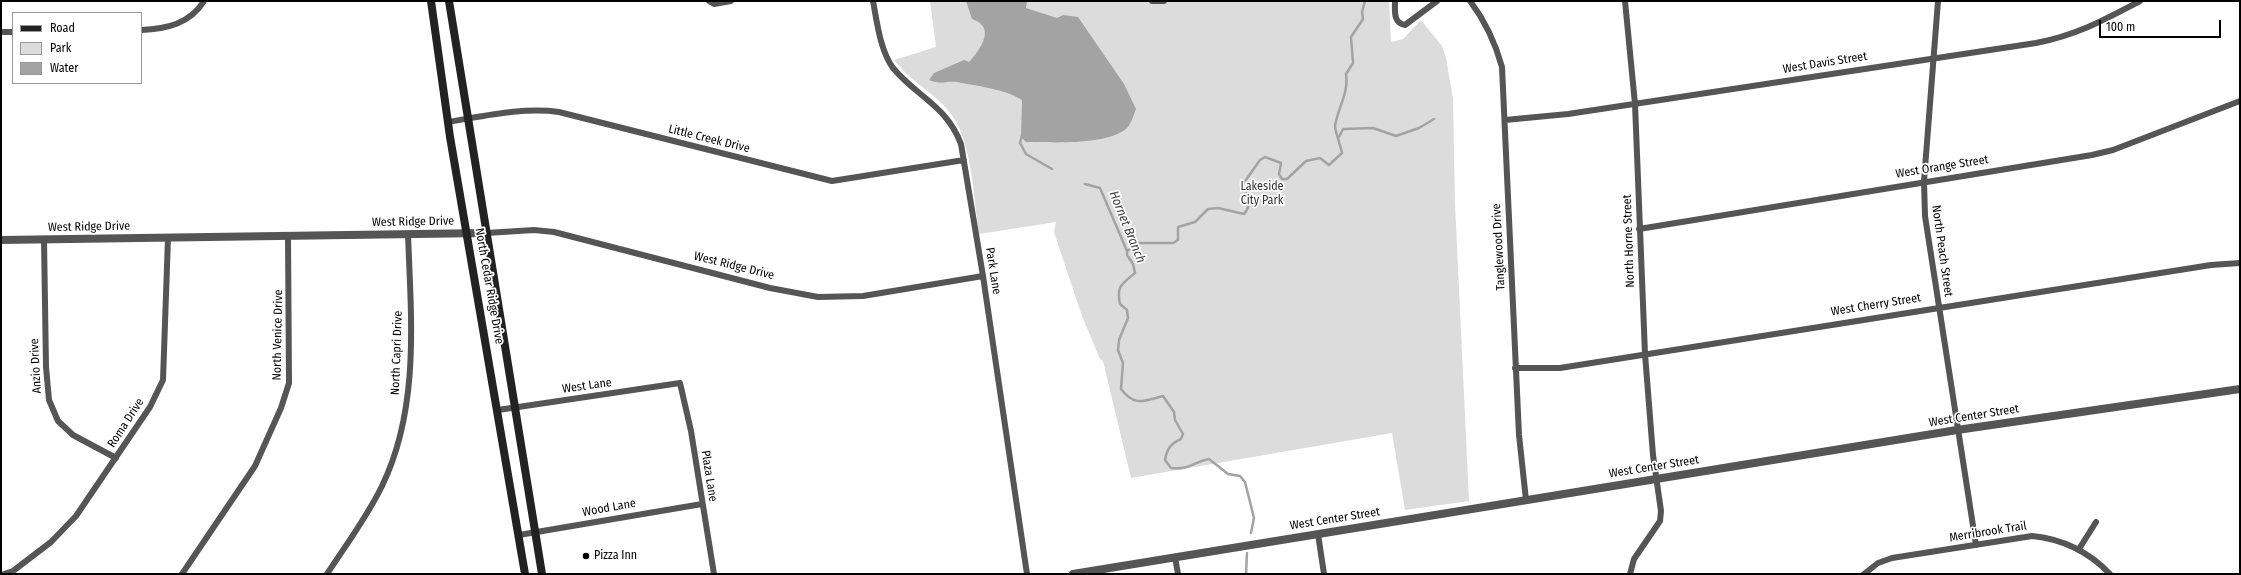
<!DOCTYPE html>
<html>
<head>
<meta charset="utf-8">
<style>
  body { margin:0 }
  #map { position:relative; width:2241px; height:575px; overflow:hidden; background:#fff; font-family:"Fira Sans Condensed",sans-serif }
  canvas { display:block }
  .frame { position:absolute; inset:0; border:2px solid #000; pointer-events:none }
  .legend { position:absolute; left:12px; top:12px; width:130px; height:72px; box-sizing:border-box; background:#fff; border:1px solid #999; margin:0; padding:5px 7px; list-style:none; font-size:12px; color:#000 }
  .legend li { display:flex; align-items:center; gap:8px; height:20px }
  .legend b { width:20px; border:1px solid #999 }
  .scale { position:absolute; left:2099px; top:20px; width:122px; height:18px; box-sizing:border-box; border:2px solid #000; border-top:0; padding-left:5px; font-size:12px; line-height:14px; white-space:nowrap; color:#000; -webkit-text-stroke:3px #fff; paint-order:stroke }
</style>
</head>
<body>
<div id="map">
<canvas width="2241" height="575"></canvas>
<div class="frame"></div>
<ul class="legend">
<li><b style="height:5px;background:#222"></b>Road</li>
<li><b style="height:11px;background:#dcdcdc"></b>Park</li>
<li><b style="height:11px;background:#a3a3a3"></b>Water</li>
</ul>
<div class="scale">100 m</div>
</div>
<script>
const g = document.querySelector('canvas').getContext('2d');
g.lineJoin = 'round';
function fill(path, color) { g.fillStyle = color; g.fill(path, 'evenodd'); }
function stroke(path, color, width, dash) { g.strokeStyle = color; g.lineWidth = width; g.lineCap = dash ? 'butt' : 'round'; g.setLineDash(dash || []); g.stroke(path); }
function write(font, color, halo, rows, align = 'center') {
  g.font = font + ' "Fira Sans Condensed",sans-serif'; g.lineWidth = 3.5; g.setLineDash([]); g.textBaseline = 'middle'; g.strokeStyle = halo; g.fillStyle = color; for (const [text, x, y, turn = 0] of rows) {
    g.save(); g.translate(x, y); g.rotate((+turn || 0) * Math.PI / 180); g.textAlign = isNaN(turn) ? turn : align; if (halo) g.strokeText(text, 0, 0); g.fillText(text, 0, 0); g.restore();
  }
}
fill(new Path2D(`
  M930,1H1389L1391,42L1403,39L1421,20L1442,46L1446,58L1453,99L1455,204L1469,501L1405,510L1392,433L1131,478L1103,361L1100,359L1082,316L1054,232L1056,222L979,234C973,197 973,136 946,108C930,90 909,80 894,60L936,47Z`), '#dcdcdc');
fill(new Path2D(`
  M966,1H1027L1026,8L1057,18L1063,15L1078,17L1124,84L1136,109C1134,114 1131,124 1127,128C1107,146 1051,142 1026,142L1021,137L1022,100C1005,89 977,86 957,82C946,81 941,85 929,80L934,73L964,60L969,62C980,50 997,27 972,19Z`), '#a3a3a3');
stroke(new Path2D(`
  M1022,135L1020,143L1026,154L1052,169
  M1339,137L1343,129L1373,128L1396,136L1419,128L1434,119
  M1085,184L1100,188L1127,251V255L1133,264L1135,273C1122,284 1116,286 1120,304L1127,310L1128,318L1119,340L1118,350L1123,363L1121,389C1135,407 1143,401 1163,396L1174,412L1175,420L1183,434L1181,439C1170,444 1167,449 1165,460L1171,468C1190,470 1193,462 1209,459L1228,474L1240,476L1245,482L1254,518L1251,533
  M1127,251L1139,243H1173L1178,240V227L1195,222L1208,209L1218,208L1244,214C1249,209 1250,200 1248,193L1241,189V187L1260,160L1265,157L1281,163L1279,174L1282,179H1287L1306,161L1320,158L1329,165L1342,153C1341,147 1335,131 1335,126C1338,107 1349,93 1346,74L1353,63L1351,37L1363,19L1362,12L1365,1
  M1246,574L1247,553`), '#a3a3a3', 2.5);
stroke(new Path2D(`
  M709,1L714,4L731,1
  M873,1C877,22 880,50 893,68C917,97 946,105 961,144L983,276L1027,574
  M1152,1H1164
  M1395,1C1395,11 1393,23 1405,25L1437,1
  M1470,1C1486,22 1495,42 1502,67L1519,435L1526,500
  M1625,1L1635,104L1645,354L1653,455L1661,511L1660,521L1634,559L1630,574
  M1938,1L1924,181L1925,216L1976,545
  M141,30C166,29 190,24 204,1
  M1,32H13
  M1505,120L1568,114L2036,43C2077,35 2104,20 2140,1
  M448,122C485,116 522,107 559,112L832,181L964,160
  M1639,229L2092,155L2113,150L2240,101
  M486,233L534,230L554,232L770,288L818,297L863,296L983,276
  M44,240L46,367L49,400L58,421L73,435L116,458
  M1515,368H1560L2211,265L2240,263
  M498,410L680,383L691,431L714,574
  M1318,534L1324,574
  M519,535L702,504
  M2079,549L2096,522
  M1175,557L1178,574
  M4,574L13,571L51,542L76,516L150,407L163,380L168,238
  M182,574L255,466L281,408L289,383L288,236
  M327,574C346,545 367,517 382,486C420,408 411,318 408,234
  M1864,574L1878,563L1892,558L2032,536C2063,539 2088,551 2110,574`), '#555', 6);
stroke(new Path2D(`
  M1,240L486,233
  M1073,574L1957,430L2240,389`), '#555', 8);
stroke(new Path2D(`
  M431,1L450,137L525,574
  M449,1L542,574`), '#222', 8);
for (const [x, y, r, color] of [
  [586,556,4,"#000"]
]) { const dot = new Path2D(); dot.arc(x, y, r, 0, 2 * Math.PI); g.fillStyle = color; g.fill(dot); stroke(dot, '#fff', 1.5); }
write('12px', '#000', '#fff', [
  ["West Davis Street",1825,63,-9],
  ["Little Creek Drive",709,139,14],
  ["West Orange Street",1942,167,-9],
  ["West Ridge Drive",413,222,-1],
  ["West Ridge Drive",89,227,-1],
  ["North Horne Street",1629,241,-92],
  ["Tanglewood Drive",1499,247,-93],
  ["North Peach Street",1942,251,82],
  ["West Ridge Drive",734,266,14],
  ["Park Lane",993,271,81],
  ["North Cedar Ridge Drive",489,286,80],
  ["West Cherry Street",1876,305,-9],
  ["North Venice Drive",278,335,-89],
  ["North Capri Drive",397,353,-88],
  ["Anzio Drive",36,366,-93],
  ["West Lane",587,386,-8],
  ["West Center Street",1974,416,-9],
  ["Roma Drive",126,423,-57],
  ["West Center Street",1654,467,-9],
  ["Plaza Lane",709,476,81],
  ["Wood Lane",609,508,-10],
  ["West Center Street",1335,519,-9],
  ["Merribrook Trail",1988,532,-9]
]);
write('12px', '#333', '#fff', [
  ["Lakeside",1262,187],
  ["City Park",1262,201]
]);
write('12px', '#000', '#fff', [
  ["Pizza Inn",594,556]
], 'left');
write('italic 13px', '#444', '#fff', [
  ["Hornet Branch",1127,227,68]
]);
</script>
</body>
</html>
